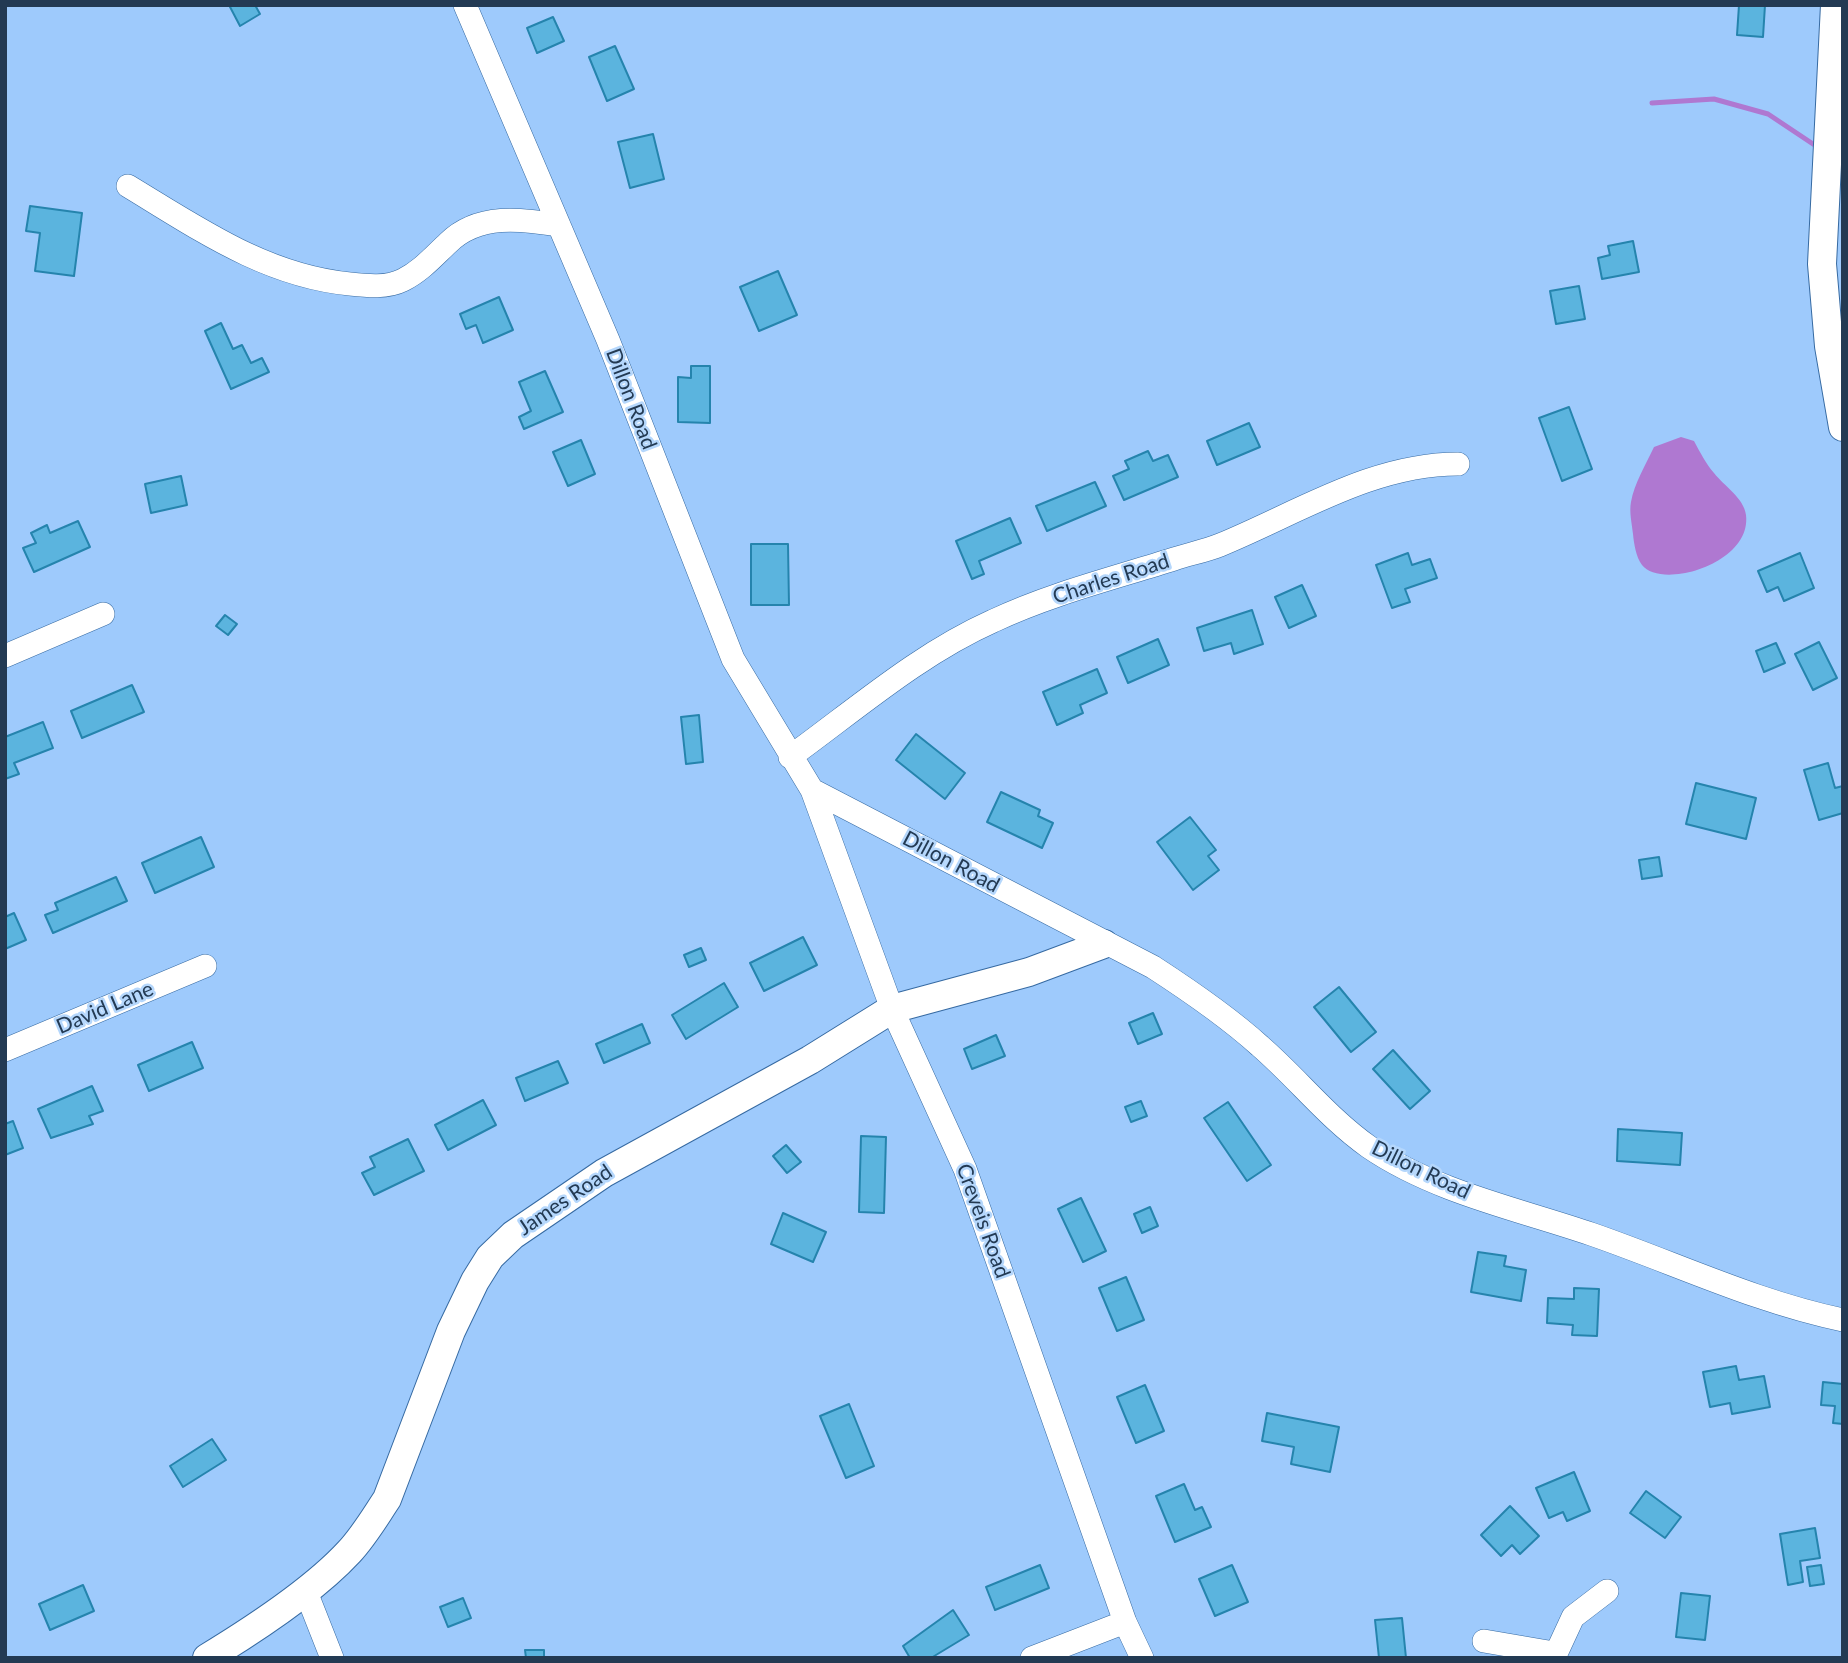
<!DOCTYPE html>
<html>
<head>
<meta charset="utf-8">
<style>
  body { margin:0 }
  #map { position:relative; width:1848px; height:1663px; overflow:hidden; background:#9ecafc; font-family:Lato,sans-serif }
  canvas { display:block }
  .frame { position:absolute; inset:0; border:7px solid #233a53; pointer-events:none }
</style>
</head>
<body>
<div id="map">
<canvas width="1848" height="1663"></canvas>
<div class="frame"></div>
</div>
<script>
const g = document.querySelector('canvas').getContext('2d');
g.lineJoin = 'round';
function fill(path, color) { g.fillStyle = color; g.fill(path, 'evenodd'); }
function stroke(path, color, width, dash) { g.strokeStyle = color; g.lineWidth = width; g.lineCap = dash ? 'butt' : 'round'; g.setLineDash(dash || []); g.stroke(path); }
function write(font, color, halo, rows, align = 'center') {
  g.font = font + ' Lato,sans-serif'; g.lineWidth = 5; g.setLineDash([]); g.textBaseline = 'middle'; g.strokeStyle = halo; g.fillStyle = color; for (const [text, x, y, turn = 0] of rows) {
    g.save(); g.translate(x, y); g.rotate((+turn || 0) * Math.PI / 180); g.textAlign = isNaN(turn) ? turn : align; if (halo) g.strokeText(text, 0, 0); g.fillText(text, 0, 0); g.restore();
  }
}
fill(new Path2D(`
  M1681,437L1694,441C1700,452 1706,464 1714,473C1724,486 1744,498 1746,515C1752,564 1661,590 1642,565C1636,557 1634,544 1633,534C1632,524 1629,512 1631,502C1634,484 1646,464 1654,447Z`), '#af78d1');
stroke(new Path2D(`
  M1652,103L1714,99L1768,114L1819,148`), '#af78d1', 5);
const building = new Path2D(`
  M229,5H255L260,14L240,26Z
  M1739,5H1765L1763,37L1737,35Z
  M553,17L564,41L537,53L527,28Z
  M615,46L634,89L607,101L589,57Z
  M653,134L664,179L630,188L618,142Z
  M30,206L82,213L74,276L35,271L40,233L26,231Z
  M1633,241L1639,272L1602,279L1598,258L1610,255L1608,246Z
  M778,271L797,315L759,331L740,287Z
  M1579,286L1585,319L1556,324L1550,291Z
  M499,297L513,330L483,343L476,325L466,329L460,314Z
  M221,323L233,349L242,345L251,363L262,358L269,372L231,389L205,331Z
  M691,366H710V423L678,422V377L691,378Z
  M545,371L563,412L524,429L519,417L531,411L519,382Z
  M1569,407L1592,469L1562,481L1539,418Z
  M1249,423L1260,447L1217,465L1207,441Z
  M581,440L595,474L568,486L553,452Z
  M1148,451L1153,461L1168,455L1178,477L1124,500L1113,476L1129,469L1125,461Z
  M181,476L187,505L151,513L145,484Z
  M1095,482L1106,506L1047,531L1036,506Z
  M1010,518L1021,543L979,561L984,574L972,579L956,541Z
  M78,521L90,547L34,572L23,548L36,543L31,533L47,525L50,533Z
  M751,544H788L789,605H751Z
  M1408,553L1412,565L1430,559L1437,578L1405,589L1410,602L1392,608L1376,565Z
  M1800,553L1814,588L1784,601L1778,587L1767,592L1758,571Z
  M1302,585L1316,616L1289,628L1275,597Z
  M1252,610L1263,644L1234,654L1231,643L1204,651L1197,628Z
  M225,615L237,624L228,635L216,626Z
  M1158,639L1169,665L1128,683L1117,657Z
  M1819,642L1837,678L1813,690L1795,654Z
  M1776,643L1785,663L1764,672L1756,651Z
  M1097,669L1107,693L1080,705L1083,713L1057,725L1043,692Z
  M132,685L144,712L82,738L71,711Z
  M699,715L703,762L686,764L681,717Z
  M43,722L53,748L14,763L19,774L5,779V737Z
  M916,734L965,773L945,799L896,760Z
  M1828,763L1835,788L1843,786V813L1819,820L1804,770Z
  M1696,783L1756,798L1746,839L1686,824Z
  M1001,792L1040,810L1038,816L1053,823L1042,848L987,822Z
  M1190,817L1216,850L1208,856L1219,870L1193,890L1157,842Z
  M201,837L214,867L155,893L142,863Z
  M1659,857L1662,876L1642,879L1639,860Z
  M116,877L127,901L53,933L45,915L58,910L55,903Z
  M14,913L26,940L5,949V917Z
  M803,937L817,965L764,991L750,963Z
  M701,948L706,960L689,967L684,955Z
  M724,983L738,1007L686,1039L672,1015Z
  M1339,987L1376,1032L1351,1052L1314,1007Z
  M1153,1013L1162,1034L1138,1044L1129,1023Z
  M642,1024L650,1043L604,1063L596,1044Z
  M996,1035L1005,1056L972,1069L964,1049Z
  M192,1042L203,1068L149,1091L138,1065Z
  M1393,1050L1430,1091L1410,1109L1373,1069Z
  M558,1061L568,1083L525,1101L516,1078Z
  M92,1086L103,1111L89,1116L93,1124L51,1138L38,1109Z
  M483,1100L496,1125L448,1150L435,1125Z
  M1141,1101L1147,1116L1131,1122L1125,1107Z
  M1228,1102L1271,1165L1247,1181L1204,1118Z
  M13,1121L23,1148L5,1155V1124Z
  M1618,1129L1682,1133L1680,1165L1617,1161Z
  M861,1136L886,1137L884,1213L859,1212Z
  M408,1139L424,1171L374,1195L362,1173L375,1167L370,1157Z
  M786,1145L801,1162L787,1173L773,1156Z
  M1081,1198L1106,1251L1083,1262L1058,1209Z
  M1150,1207L1158,1226L1142,1233L1134,1214Z
  M783,1213L826,1232L813,1262L771,1244Z
  M1478,1252L1506,1256L1504,1266L1526,1270L1521,1301L1471,1292Z
  M1126,1277L1144,1320L1117,1331L1099,1288Z
  M1574,1288L1599,1289L1597,1336L1572,1335L1573,1325L1547,1323L1548,1298L1574,1299Z
  M1736,1366L1739,1380L1764,1376L1770,1407L1732,1414L1730,1403L1710,1407L1703,1372Z
  M1823,1382L1843,1384V1424L1833,1423L1835,1406L1821,1405Z
  M1145,1385L1164,1431L1136,1443L1117,1397Z
  M849,1404L874,1466L846,1478L820,1416Z
  M1267,1413L1339,1427L1330,1472L1291,1464L1294,1447L1262,1441Z
  M212,1439L226,1460L183,1487L170,1466Z
  M1574,1472L1590,1511L1567,1521L1563,1512L1549,1518L1536,1488Z
  M1184,1484L1195,1510L1202,1507L1211,1527L1175,1542L1156,1496Z
  M1646,1491L1681,1517L1665,1538L1630,1513Z
  M1510,1506L1539,1536L1520,1554L1512,1545L1501,1556L1481,1535Z
  M1815,1528L1820,1558L1800,1561L1803,1582L1788,1585L1780,1534Z
  M1040,1565L1049,1588L995,1610L986,1587Z
  M1232,1565L1248,1602L1215,1616L1199,1579Z
  M1821,1565L1824,1584L1810,1586L1807,1567Z
  M83,1585L94,1611L50,1630L39,1604Z
  M1681,1593L1710,1596L1705,1640L1676,1637Z
  M463,1598L471,1618L448,1627L440,1607Z
  M953,1610L969,1635L931,1658H910L903,1646Z
  M1402,1618L1406,1658H1379L1375,1620Z
  M525,1650H544V1658H526Z`);
fill(building, '#5bb4de');
stroke(building, '#2584ad', 2);
const minor = new Path2D(`
  M465,5L608,340L733,659L812,790L1153,967C1190,991 1227,1016 1260,1046C1298,1079 1328,1118 1369,1147C1435,1192 1518,1209 1591,1234C1675,1263 1756,1302 1843,1320
  M128,186C199,229 266,276 350,284C368,286 387,288 403,280C421,271 434,256 448,243C478,213 522,219 559,225
  M5,656L103,614
  M790,757C855,710 919,654 993,621C1050,594 1114,578 1174,559C1189,554 1205,551 1220,545C1298,513 1372,464 1458,464
  M812,790L892,1009L965,1169L1125,1622L1142,1658
  M5,1050L205,966
  M306,1592L332,1658
  M1484,1641L1554,1653
  M1032,1658L1125,1622
  M1554,1658L1573,1617L1607,1591`);
const tertiary = new Path2D(`
  M1835,5L1822,264L1829,346L1843,427
  M207,1658C253,1630 313,1591 349,1552C364,1536 375,1517 387,1499L451,1331L475,1281L490,1257L513,1235L604,1173L810,1060L892,1009L1029,972L1104,944`);
stroke(minor, '#366aa2', 24);
stroke(tertiary, '#366aa2', 30);
stroke(minor, '#fff', 23);
stroke(tertiary, '#fff', 28);
write('21px', '#233a53', '#b5d7fc', [
  ["Dillon Road",631,399,69],
  ["Charles Road",1111,579,-18],
  ["Dillon Road",951,862,28],
  ["David Lane",105,1008,-23],
  ["Dillon Road",1421,1170,26],
  ["James Road",565,1200,-34],
  ["Creveis Road",983,1221,70]
]);
</script>
</body>
</html>
